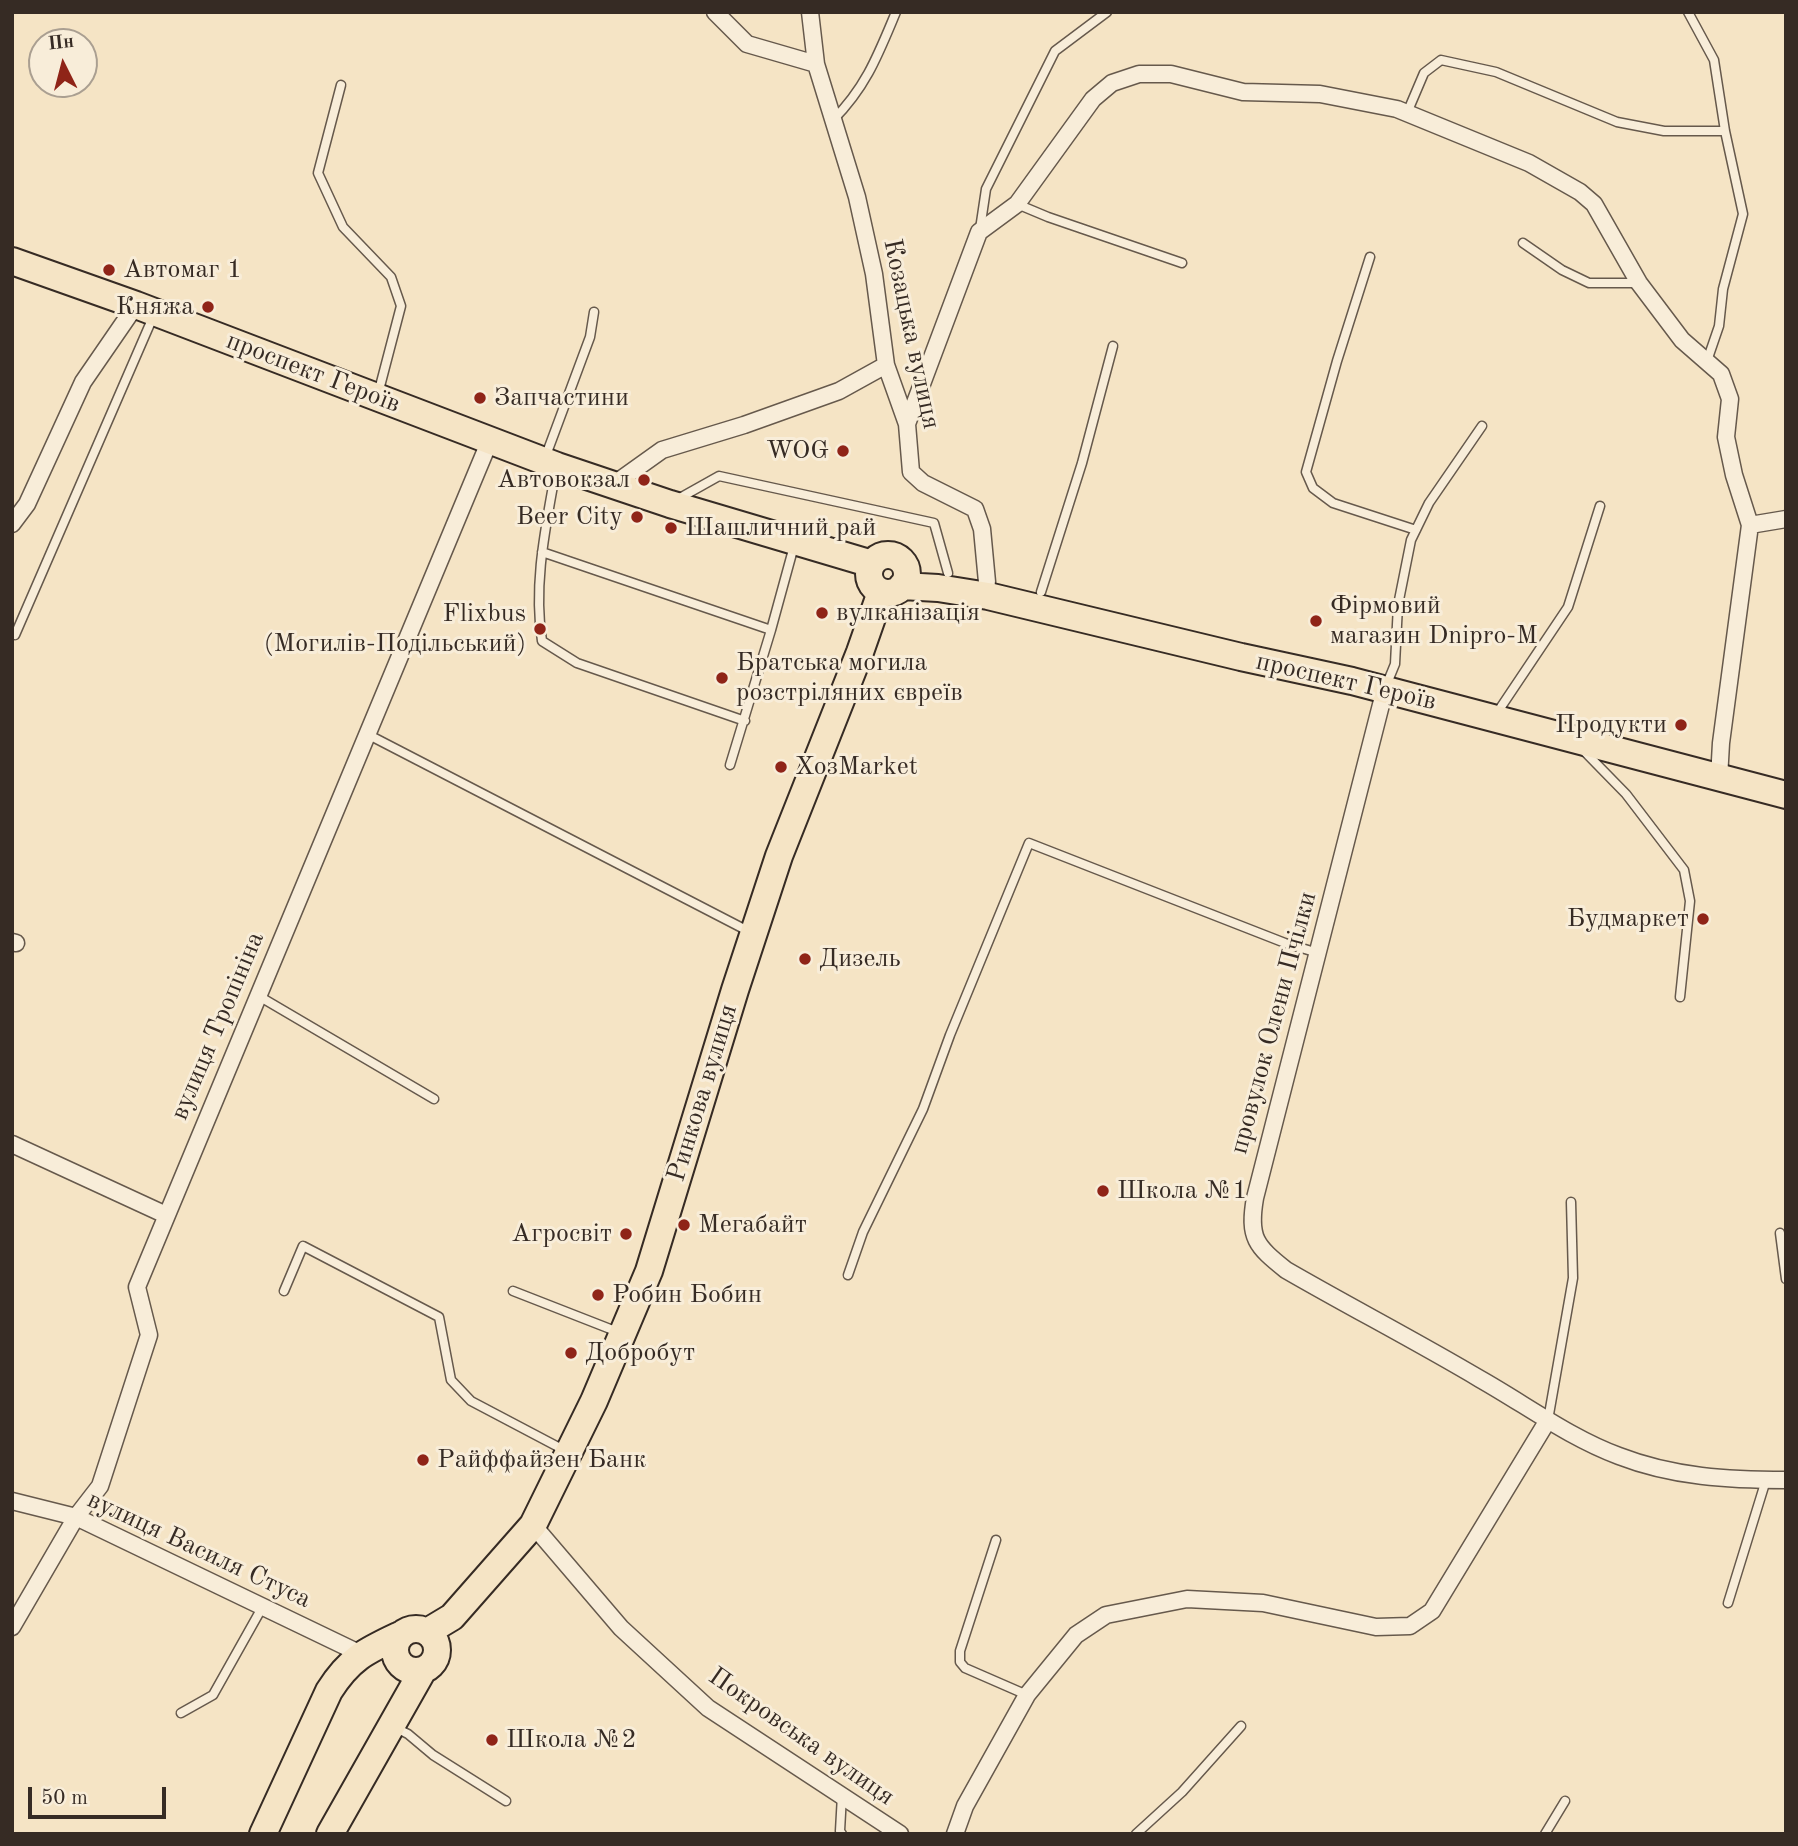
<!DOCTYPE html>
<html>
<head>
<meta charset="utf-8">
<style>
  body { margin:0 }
  #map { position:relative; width:1798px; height:1846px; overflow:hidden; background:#f5e4c5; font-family:"Old Standard TT",serif }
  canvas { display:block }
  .frame { position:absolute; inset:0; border:14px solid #362b24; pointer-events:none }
  .north { position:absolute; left:28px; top:28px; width:70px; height:70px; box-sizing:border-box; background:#f8edd9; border:2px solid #aa9f91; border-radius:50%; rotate:354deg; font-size:19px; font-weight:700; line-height:28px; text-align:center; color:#362b24 }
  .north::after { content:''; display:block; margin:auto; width:24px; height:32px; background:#8f2418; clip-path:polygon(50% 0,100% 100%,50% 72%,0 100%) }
  .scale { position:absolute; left:28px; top:1787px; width:138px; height:32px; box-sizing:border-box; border:4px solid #362b24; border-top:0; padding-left:9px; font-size:21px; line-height:24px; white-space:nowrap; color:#362b24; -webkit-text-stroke:5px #f8edd9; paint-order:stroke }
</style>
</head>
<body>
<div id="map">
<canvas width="1798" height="1846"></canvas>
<div class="frame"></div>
<div class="north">Пн</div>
<div class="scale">50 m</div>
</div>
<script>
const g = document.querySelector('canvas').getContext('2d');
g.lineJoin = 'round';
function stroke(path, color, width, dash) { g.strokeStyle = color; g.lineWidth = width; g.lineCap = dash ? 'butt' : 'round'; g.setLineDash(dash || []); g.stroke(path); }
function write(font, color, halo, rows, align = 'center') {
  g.font = font + ' "Old Standard TT",serif'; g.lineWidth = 6; g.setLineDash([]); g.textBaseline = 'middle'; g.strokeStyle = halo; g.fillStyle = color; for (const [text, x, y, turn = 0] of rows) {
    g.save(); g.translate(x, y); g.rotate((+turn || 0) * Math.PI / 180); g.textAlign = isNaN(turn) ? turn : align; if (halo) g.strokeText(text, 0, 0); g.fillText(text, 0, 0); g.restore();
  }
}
const service = new Path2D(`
  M1688,12L1714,60L1725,131L1743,214L1723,289L1719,326L1707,361
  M341,85L318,173L343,227L391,277L401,306L378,394
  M1407,113L1424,73L1441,60L1496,72L1617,122L1664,131H1725
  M833,120C866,87 878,55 896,12
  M1017,204L1048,217L1182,263
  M980,229L986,189L1055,51L1107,12
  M1523,243L1562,270L1589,283H1638
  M1370,257L1337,361L1306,472L1313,488L1333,503L1416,530
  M545,458L590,337L594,312
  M556,469C546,526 533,583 542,641L577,663L745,721
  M678,499L719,476L934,523L948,573
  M542,552L771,630
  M1041,592L1082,463L1113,346
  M15,635L153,317
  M1386,686L1395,664L1398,605L1411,540L1429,503L1482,426
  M1501,707L1568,607L1600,506
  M367,734L750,932
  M1582,749L1626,794L1684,870L1690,901L1680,997
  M730,765L771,630L794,546
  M257,995L434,1099
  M1780,1233L1786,1279
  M848,1275L863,1232L923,1109L950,1035L1029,843L1285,943L1318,953
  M284,1291L303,1246L439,1317L451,1380L471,1401L564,1450
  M513,1291L618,1332
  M1548,1420L1573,1278L1571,1202
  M996,1540L960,1651V1662L965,1668L1027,1695
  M1728,1603L1766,1480
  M181,1713L213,1695L263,1606
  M394,1727L408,1734L433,1755L506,1801
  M842,1795L840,1831L842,1834
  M1136,1834L1182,1792L1241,1726
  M1545,1834L1565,1801`);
const minor = new Path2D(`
  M715,12L747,44L816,64
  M810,12L816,64L857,197L874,274L886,365L907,424L911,472L923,483L975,509L982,529L987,582
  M907,424L979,232L1017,204L1093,99L1112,83L1139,74H1171L1243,92L1320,94L1397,109L1529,163L1580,192L1594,204L1639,283L1682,340L1721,374L1730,399L1726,437L1734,475L1750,525
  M613,485L662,450L744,425L839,391L886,365
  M12,524L27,504L83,382L136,305
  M1385,689L1255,1198C1248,1238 1256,1246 1286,1270C1350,1307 1416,1341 1480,1379C1526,1405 1570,1438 1619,1456C1673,1477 1729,1480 1786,1480
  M1719,778L1721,743L1750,525L1786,519
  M12,942L16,943
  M12,1144L166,1215
  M12,1501L76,1517L361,1654
  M533,1525L621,1628L708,1708L900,1834
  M12,1627L76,1517L100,1486L149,1335L137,1287L490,440
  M955,1834L965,1806L1027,1695L1076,1635L1106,1615L1187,1599L1263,1603L1376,1627L1410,1626L1432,1611L1548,1420`);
const primary = new Path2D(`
  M12,261L136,305L557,466L670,504L872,564
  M869 574a19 19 0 1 1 38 0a19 19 0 1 1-38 0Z
  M902,586L938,588L988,596L1241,657L1352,681L1786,795
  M395 1650a21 21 0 1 1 42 0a21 21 0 1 1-42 0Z
  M427,1632L452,1617L533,1525L594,1401L649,1271L735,990L779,856L860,652L881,592
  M263,1834L329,1691C350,1658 366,1651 400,1635
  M330,1834L423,1670`);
stroke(service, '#66594c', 11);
stroke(minor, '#66594c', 19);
stroke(primary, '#362b24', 30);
stroke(service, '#f8edd9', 8);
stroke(minor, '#f8edd9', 16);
stroke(primary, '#f5e4c5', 26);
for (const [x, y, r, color] of [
  [109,270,7,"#8f2418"],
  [208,307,7,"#8f2418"],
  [480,398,7,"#8f2418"],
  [843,451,7,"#8f2418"],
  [644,480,7,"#8f2418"],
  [637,517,7,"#8f2418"],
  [671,528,7,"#8f2418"],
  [822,613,7,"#8f2418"],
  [1316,621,7,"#8f2418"],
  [540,629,7,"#8f2418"],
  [722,678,7,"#8f2418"],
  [1681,725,7,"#8f2418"],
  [781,767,7,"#8f2418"],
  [1703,919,7,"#8f2418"],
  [805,959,7,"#8f2418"],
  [1103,1191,7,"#8f2418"],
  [684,1225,7,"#8f2418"],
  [626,1234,7,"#8f2418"],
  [598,1295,7,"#8f2418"],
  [571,1353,7,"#8f2418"],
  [423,1460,7,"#8f2418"],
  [492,1740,7,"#8f2418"]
]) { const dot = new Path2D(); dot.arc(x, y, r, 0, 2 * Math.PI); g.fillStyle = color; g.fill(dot); stroke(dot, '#f8edd9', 2.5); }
write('26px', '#362b24', '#f8edd9', [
  ["Автомаг 1",123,270],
  ["Княжа",194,307,"right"],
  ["Запчастини",494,398],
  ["WOG",829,451,"right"],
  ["Автовокзал",630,480,"right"],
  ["Beer City",623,517,"right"],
  ["Шашличний рай",685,528],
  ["Фірмовий",1330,606],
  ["магазин Dnipro-M",1330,636],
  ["вулканізація",836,613],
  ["Flixbus",526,614,"right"],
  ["(Могилів-Подільський)",526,644,"right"],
  ["Братська могила",736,663],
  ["розстріляних євреїв",736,693],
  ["Продукти",1667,725,"right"],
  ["ХозMarket",795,767],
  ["Будмаркет",1689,919,"right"],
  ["Дизель",819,959],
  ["Школа №1",1117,1191],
  ["Мегабайт",698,1225],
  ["Агросвіт",612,1234,"right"],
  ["Робин Бобин",612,1295],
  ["Добробут",585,1353],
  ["Райффайзен Банк",437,1460],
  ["Школа №2",506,1740]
], 'left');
write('26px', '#362b24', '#f8edd9', [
  ["Козацька вулиця",911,334,78],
  ["проспект Героїв",313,373,21],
  ["проспект Героїв",1346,682,13],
  ["провулок Олени Пчілки",1274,1023,-75],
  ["вулиця Тропініна",218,1026,-67],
  ["Ринкова вулиця",703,1093,-73],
  ["вулиця Василя Стуса",199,1550,25],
  ["Покровська вулиця",801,1737,35]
]);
</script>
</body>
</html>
